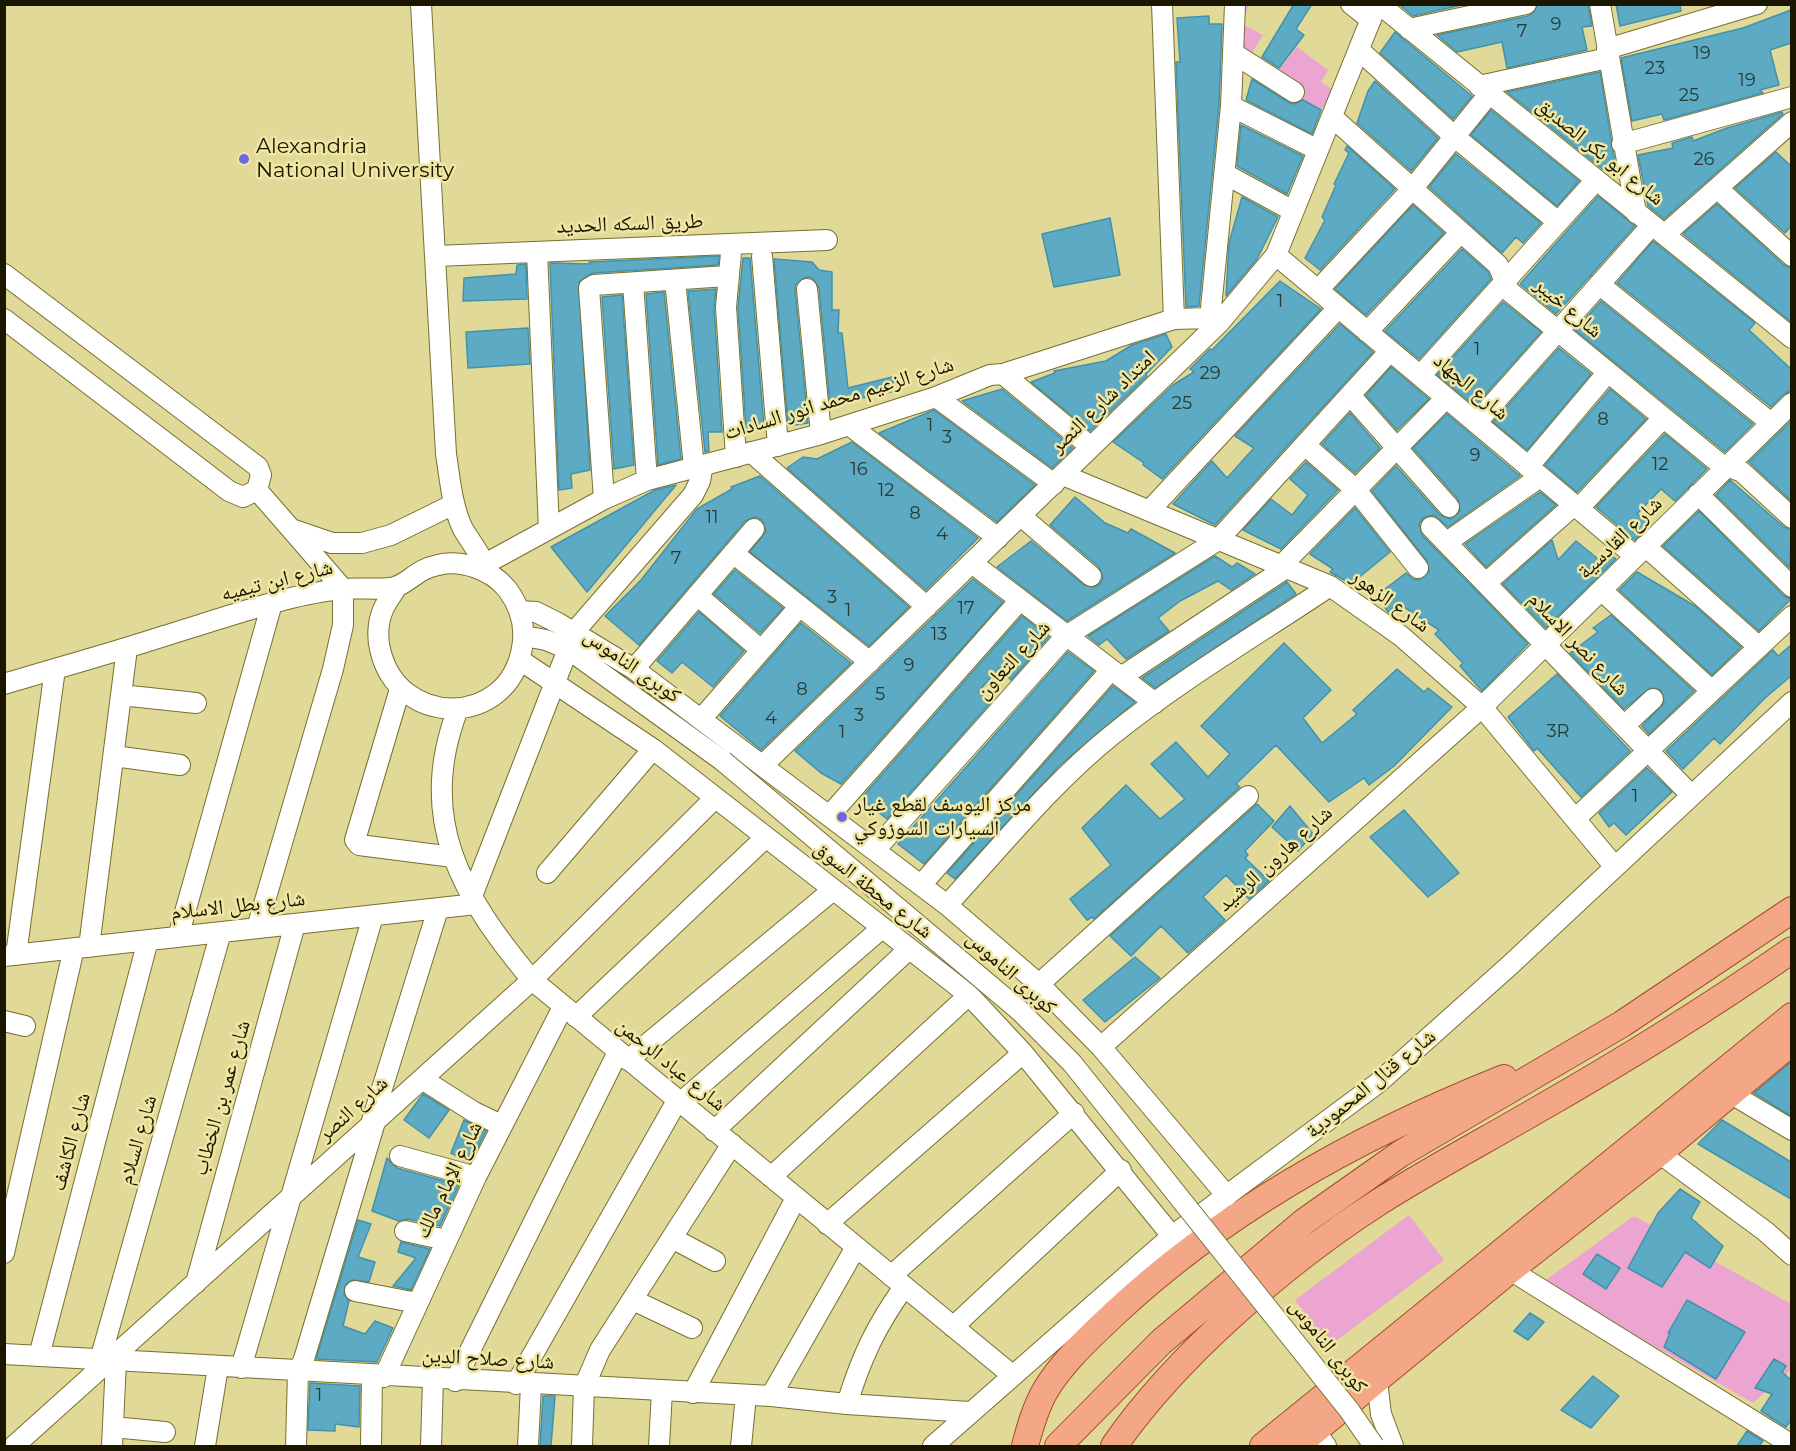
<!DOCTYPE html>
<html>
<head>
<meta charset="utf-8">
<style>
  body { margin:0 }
  #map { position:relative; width:1796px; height:1451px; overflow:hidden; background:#e1d997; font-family:Montserrat,sans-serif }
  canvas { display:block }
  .frame { position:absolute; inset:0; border:6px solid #1a1600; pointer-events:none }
</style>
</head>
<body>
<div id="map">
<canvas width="1796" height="1451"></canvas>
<div class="frame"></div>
</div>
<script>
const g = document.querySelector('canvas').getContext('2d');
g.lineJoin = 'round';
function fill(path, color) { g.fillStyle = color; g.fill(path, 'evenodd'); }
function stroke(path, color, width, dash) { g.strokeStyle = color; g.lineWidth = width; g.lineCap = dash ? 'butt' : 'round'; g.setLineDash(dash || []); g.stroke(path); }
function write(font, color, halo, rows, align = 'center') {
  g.font = font + ' Montserrat,"Noto Naskh Arabic",sans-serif'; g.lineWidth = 5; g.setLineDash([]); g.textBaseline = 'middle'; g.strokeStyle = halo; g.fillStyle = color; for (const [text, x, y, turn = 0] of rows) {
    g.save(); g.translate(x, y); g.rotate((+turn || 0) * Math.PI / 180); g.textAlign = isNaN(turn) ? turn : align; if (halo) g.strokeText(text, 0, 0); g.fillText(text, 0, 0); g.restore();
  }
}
fill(new Path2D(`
  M1233,5H1249L1242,24L1263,35L1250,56L1231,48Z
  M1297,47L1328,70L1321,82L1333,90L1317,118L1271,79Z
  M1409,1215L1444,1260L1329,1346L1295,1300Z
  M1634,1216L1791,1304V1370L1753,1403L1543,1282Z`), '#eca4d1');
const building = new Path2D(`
  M1294,4H1312L1296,29L1304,35L1279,68L1262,57Z
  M1399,4H1466L1413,16Z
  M1538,4H1588L1592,26L1582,27L1587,50L1507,68L1502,42L1457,52L1437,35L1528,16L1534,12Z
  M1616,4H1680L1681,11L1620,26Z
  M1791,10V43L1770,50L1779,85L1760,90L1763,93L1664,120L1662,114L1632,121L1621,58L1743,28Z
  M1209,16V24H1222L1219,105L1199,306L1186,307L1176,62H1180L1177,18Z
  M1395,32L1472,96L1453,119L1380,53Z
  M1600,72L1616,169L1606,172L1507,92Z
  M1252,79L1288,102L1294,104L1303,100L1321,110L1312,134L1246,100Z
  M1375,81L1438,138L1411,171L1357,123L1368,91Z
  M1491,110L1579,181L1557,206L1471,135Z
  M1782,112L1783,114L1664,219L1648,206L1638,155L1673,148L1672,143L1692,137L1693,141L1727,128Z
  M1241,125L1303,156L1287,194L1237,166Z
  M1347,146L1395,189L1320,270L1305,258L1325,220L1322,217L1336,185L1334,184L1349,153L1345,150Z
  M1776,152L1791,166V226L1785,233L1735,188Z
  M1456,154L1541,223L1523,243L1516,237L1502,253L1429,187Z
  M1598,196L1635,226L1556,314L1520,284Z
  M1242,197L1278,217L1257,259L1226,296L1229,243Z
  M1717,204L1784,265L1791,268V322L1683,234Z
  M1413,205L1444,233L1366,315L1335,289Z
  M1110,218L1120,275L1054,287L1042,234Z
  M1653,241L1755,323L1749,330L1791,369V391L1784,394L1771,407L1617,283Z
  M1462,249L1488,272L1491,279L1419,359L1385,331Z
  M719,256L718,265L593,273L579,282L590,470L571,474L572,488L559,490L550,263L590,264L589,262Z
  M743,258H750L764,426L746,428L738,307Z
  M774,259L812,262L819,270L832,272V310H839L838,333H842L848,388L892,377L895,391L830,405L819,288L812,278L805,277L796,284L795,290L808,423L788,426Z
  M526,264L527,299L463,301L464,278L516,274L517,265Z
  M1280,281L1321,309L1162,479L1143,465L1144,463L1113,442L1173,385L1194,372L1190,369L1210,349L1212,350Z
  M716,289L714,308L722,432H708L709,451L705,452L688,291Z
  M664,292L681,459L658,465L646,294Z
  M622,295L634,465L614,469L602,297Z
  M1601,301L1753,424L1725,452L1575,330Z
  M1503,302L1541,332L1475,406L1437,375Z
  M1340,324L1373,352L1215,525L1173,504L1212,461L1227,478L1254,448L1235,436Z
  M528,328L530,364L468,368L466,332Z
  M1166,334L1172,347L1146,374L1147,376L1090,431L1031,382L1055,373L1054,371L1106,361L1132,345Z
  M1559,348L1591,374L1527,450L1493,422Z
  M1391,367L1429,399L1397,430L1366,395Z
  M1002,389L1073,448L1052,468L962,401Z
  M1610,389L1646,419L1577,492L1545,465Z
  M934,410L1035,485L997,522L879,433Z
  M1350,413L1380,448L1355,473L1322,444Z
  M1447,414L1520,476L1448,527L1434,515L1423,518L1419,524L1422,535L1528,644L1482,691L1460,666L1463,663L1435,634L1439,630L1398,603L1388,612L1377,595L1406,573L1413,579L1419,580L1429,572L1427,561L1372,491L1396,466L1440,515L1451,519L1460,511L1458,499L1413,448Z
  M1790,422L1791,423V501L1749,462Z
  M1665,434L1707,469L1675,501L1661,489L1637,514L1651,524L1635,540L1596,507Z
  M852,442L978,538L926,590L787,468L803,457L817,459Z
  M1306,462L1338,490L1281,549L1243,530L1271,499L1292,515L1308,495L1290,479Z
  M760,476L909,607L869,646L750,552L766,531L762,520L756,517L745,521L639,645L605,616L641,580L697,509L732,489L731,487Z
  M1730,480L1784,527L1791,530L1790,568L1716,495Z
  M676,485L587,592L551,547L655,490Z
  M1540,492L1556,505L1486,567L1465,544Z
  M1075,497L1105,523L1128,533L1131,529L1175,553L1067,621L997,567L1031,541L1084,585L1094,587L1100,584L1103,578L1099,567L1050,525Z
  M1355,508L1390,552L1351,584L1330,572L1333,569L1310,554Z
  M1699,511L1784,596L1791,599L1759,631L1663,546Z
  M1552,540L1558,560L1576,541L1603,563L1609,554L1616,559L1546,628L1503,584Z
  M1215,556L1232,567L1237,563L1255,574L1231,590L1218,581L1180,601L1158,618L1169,631L1126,659L1107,639L1099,645L1088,636Z
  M735,570L783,608L760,633L714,594Z
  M1637,572L1695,606L1741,647L1712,675L1619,590Z
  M973,579L1003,602L841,784L821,773L795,751Z
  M1287,582L1296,594L1155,688L1142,678Z
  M699,612L744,651L713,687L682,662L672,673L657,661Z
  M1611,615L1694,691L1649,734L1642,726L1664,703L1661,690L1650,688L1624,709L1570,653L1598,632L1593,628Z
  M1022,616L1049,637L1011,680L999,668L978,692L991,702L887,819L863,800V796Z
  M801,623L851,663L761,750L720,716Z
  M1284,643L1331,690L1303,718L1322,743L1357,714L1353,710L1397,669L1424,692L1428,688L1452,707L1394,766L1369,785L1364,778L1329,802L1276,745L1236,784L1240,787L1094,919L1092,917L1087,920L1070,899L1111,865L1082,828L1126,785L1160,819L1185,799L1151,764L1176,742L1208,777L1230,754L1201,726Z
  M1791,645V676L1765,698L1720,744L1714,738L1683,769L1666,751L1773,650L1778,656Z
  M1068,652L1094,671L924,864L898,844Z
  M1557,674L1630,751L1581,797L1537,748L1534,751L1508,717Z
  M1113,686L1135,702L1059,766L955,879L947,873Z
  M1647,768L1672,792L1626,835L1614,823L1609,827L1599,813Z
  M1257,804L1274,821L1245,851L1248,855L1245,858L1269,881L1249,899L1226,875L1203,897L1225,920L1188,953L1161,926L1131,956L1110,936Z
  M1290,806L1313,834L1298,851L1272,827Z
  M1404,810L1459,873L1428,897L1370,837Z
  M1135,957L1160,978L1105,1022L1083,1000Z
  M1791,1062V1116L1754,1093Z
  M423,1094L449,1110L429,1138L404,1120Z
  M464,1120L486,1131L470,1163L451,1153Z
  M1722,1120L1791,1162V1199L1698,1144Z
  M387,1158L397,1168L459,1185L440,1226L408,1219L399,1221L372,1211Z
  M1680,1189L1700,1202L1691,1218L1723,1246L1710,1268L1685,1252L1662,1287L1628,1268L1658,1213Z
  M358,1220L371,1224L358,1257L375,1262L369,1282L352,1280L346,1284L344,1294L349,1301L343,1326L365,1334L375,1321L393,1328L377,1362L316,1359Z
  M401,1242L430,1249L411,1290L393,1286L416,1258L398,1252Z
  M1597,1254L1620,1268L1606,1289L1583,1274Z
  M1687,1300L1745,1332L1716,1379L1664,1347L1670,1333H1668Z
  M1530,1313L1544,1322L1528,1340L1514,1331Z
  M1774,1359L1786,1366L1782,1372L1791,1380V1420L1786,1427L1761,1411L1772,1394L1755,1388Z
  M1593,1376L1619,1396L1591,1428L1561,1410Z
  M310,1383L360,1386L359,1427L335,1424V1431L308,1430Z
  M543,1396H555L551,1446H540Z
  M1747,1431L1763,1441L1759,1446H1737Z`);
fill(building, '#5caac3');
stroke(building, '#4392ab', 1.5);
const minor = new Path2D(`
  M421,4L446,454C450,479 452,507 463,529C471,543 483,556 486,572
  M1162,4L1174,319
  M1351,4L1371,20
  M1379,4L1792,338
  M1600,4L1636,213
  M1409,29L1526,4
  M1607,49L1757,4
  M1359,50L1455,137L1558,222
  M1233,53L1294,92
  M1479,86L1608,58
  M1231,106L1318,150
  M1332,117L1498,265L1509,291L1719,463L1742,472L1792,518
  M1622,144L1792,97
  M1225,174L1293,211
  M1717,188L1792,256
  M1664,235L1792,122
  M537,252L549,529
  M731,253L726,307L736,457
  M1276,255L1635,556
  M436,256L827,240
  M762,256L778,446
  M4,274L258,467L261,475L257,490L243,497L229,491L4,319
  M675,280L694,467
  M633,283L647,480
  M1599,284L1771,423
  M807,289L821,434
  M1318,290L1413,188L1489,94
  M1210,318L1231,106L1235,4
  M1367,332L1461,232
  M1003,374L1091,447
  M1420,376L1596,180
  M1350,395L1449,507
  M936,397L1054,484
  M1476,423L1652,225
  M849,425L998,538
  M1305,445L1356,490L1418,568
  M751,452L927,607
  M1528,467L1608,372
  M1063,475L1330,586L1401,636L1482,707L1615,867
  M257,490L291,529L332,543H362L391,535L454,504
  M1698,494L1792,587
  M604,499L589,288L594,285L727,276
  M1578,509L1663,418
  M1149,511L1338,308
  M1021,516L1091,576
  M1431,527L1691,795
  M1447,542L1540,477
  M1645,546L1759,647
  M733,553L870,662
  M972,563L1155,703
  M485,564L604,499L647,480L821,434L936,397L990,375L1003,374L1174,319L1210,318L1219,323
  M1281,566L1446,398
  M1486,583L1574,505
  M1601,590L1712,691
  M697,595L761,650
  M520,611L536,612L558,623L634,669L947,905L1039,984L1101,1047L1227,1196
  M524,636L546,640L568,649L723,761
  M520,660L653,749L969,995L1023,1053L1172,1236
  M634,669L754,529
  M1121,677L1286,568
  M4,684C57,668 109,654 161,637C204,624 247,609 291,598C308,594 326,590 344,589C358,587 387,591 398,586C413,579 418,569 438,565C461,559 492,570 507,589C520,606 526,627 522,648C508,729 397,728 380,649C377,637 378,621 383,610C386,602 393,594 397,586
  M400,689L355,840L359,845L453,857
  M121,695L196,703
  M458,709C415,819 462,896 532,980L1012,1375
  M702,718L800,606
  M1624,726L1653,699
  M114,756L180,765
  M763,765L1219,323L1276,255L1377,4
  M829,816L1020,600
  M1575,819L1792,616
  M875,850L1066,636L1218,540L1390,351
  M547,873L653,749
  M921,885L1111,670
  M472,896L575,631L693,495L700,481L703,465
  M947,905C1000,848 1051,784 1112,735C1180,680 1257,635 1330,586
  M257,928L333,669L343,625V589L291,529
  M178,937L272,603
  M89,947L127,648
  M16,955L55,669
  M4,956L476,904
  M1039,984L1248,796
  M576,1017L766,837
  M4,1021L25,1026
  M1101,1047L1482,707L1792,403
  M628,1060L833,890
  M422,1079L474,1112L501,1125
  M1730,1093L1792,1130
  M680,1103L882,928
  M371,1124L438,909
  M714,1131L909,949
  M1659,1153L1765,1231L1792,1255
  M400,1156L476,1177
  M771,1177L969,995
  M827,1224L1023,1053
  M405,1231L446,1240
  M672,1238L715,1261
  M4,1253L74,948
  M1510,1270L1792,1445
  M891,1276L1074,1113
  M196,1283L295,924
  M355,1291L417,1303
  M633,1300L692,1328
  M953,1327L1121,1170
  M4,1354L771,1396L847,1404L969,1412
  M39,1356L148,940
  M100,1360L221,932
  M241,1368L373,916
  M384,1377L476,1177L563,1007
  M455,1381L618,1052
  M1377,1381L1381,1414L1393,1446
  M516,1384L677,1101
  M693,1393L796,1198
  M771,1396L856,1247
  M847,1404C861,1358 876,1326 904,1287
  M113,1427L165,1432
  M1315,1431L1326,1446
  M14,1446L532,980L715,798
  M112,1446L116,1361
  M205,1446L218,1367
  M296,1446L298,1372L304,1359L375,1122
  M371,1446L372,1376
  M431,1446L433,1380
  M528,1446L531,1385
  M582,1446L584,1387L600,1350L732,1144
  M659,1446L662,1391
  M741,1446L746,1395
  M933,1446L1172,1236L1378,1083L1509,966L1792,702`);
const major = new Path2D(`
  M1025,1446C1030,1427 1035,1409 1045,1391C1062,1362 1090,1337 1114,1314C1225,1210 1363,1134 1504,1078
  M1058,1446L1161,1342L1305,1221L1400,1154L1622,1024L1792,910
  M1114,1446C1176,1356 1286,1262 1379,1202C1431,1169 1486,1140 1539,1109C1625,1060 1710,1007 1792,950
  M1263,1446L1792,1016
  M1296,1446L1510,1270L1659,1153L1792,1042`);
stroke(minor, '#786f2f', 22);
stroke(major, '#a24e24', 28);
stroke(minor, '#fff', 20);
stroke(major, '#f3a787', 26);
const minorBridge = new Path2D(`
  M723,761L1019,1010L1072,1063L1349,1410L1374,1446`);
stroke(minorBridge, '#786f2f', 22, []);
stroke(minorBridge, '#fff', 20);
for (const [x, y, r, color] of [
  [244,159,6,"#6d67e1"],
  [842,817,6,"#6d67e1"]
]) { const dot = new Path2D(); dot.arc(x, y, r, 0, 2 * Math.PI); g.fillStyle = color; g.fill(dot); stroke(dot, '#efe6a4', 2); }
write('18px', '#2a3b31', null, [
  ["9",1556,25],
  ["7",1522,32],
  ["19",1702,54],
  ["23",1655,69],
  ["19",1747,81],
  ["25",1689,96],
  ["26",1704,160],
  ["1",1280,302],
  ["1",1477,350],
  ["29",1210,374],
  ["25",1182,404],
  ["8",1603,420],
  ["1",930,426],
  ["3",947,438],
  ["9",1475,456],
  ["12",1660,465],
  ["16",859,470],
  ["12",886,491],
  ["8",915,514],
  ["11",712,518],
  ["4",942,535],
  ["7",676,559],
  ["3",832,598],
  ["17",966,609],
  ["1",848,611],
  ["13",939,635],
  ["9",909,666],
  ["8",802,690],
  ["5",880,695],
  ["3",859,716],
  ["4",771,719],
  ["3R",1558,732],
  ["1",842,733],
  ["1",1635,797],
  ["1",319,1396]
]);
write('21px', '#1a1600', '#efe6a4', [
  ["Alexandria",256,147],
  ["National University",256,171],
  ["مركز اليوسف لقطع غيار",854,805],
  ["السيارات السوزوكي",854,829]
], 'left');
write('21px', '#1a1600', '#efe6a4', [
  ["شارع ابو بكر الصديق",1600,152,39],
  ["طريق السكه الحديد",630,224,-2],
  ["شارع خيبر",1568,308,40],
  ["شارع الجهاد",1471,387,40],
  ["شارع الزعيم محمد انور السادات",839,399,-17],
  ["امتداد شارع النصر",1103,402,-44],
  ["شارع القادسية",1620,538,-44],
  ["شارع ابن تيميه",277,581,-14],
  ["شارع الزهور",1390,601,36],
  ["شارع نصر الاسلام",1578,644,46],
  ["شارع التعاون",1013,660,-47],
  ["كوبرى الناموس",632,666,35],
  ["شارع هارون الرشيد",1275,859,-42],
  ["شارع محطة السوق",873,890,38],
  ["شارع بطل الاسلام",238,906,-6],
  ["كوبرى الناموس",1011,973,42],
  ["شارع عباد الرحمن",671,1065,39],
  ["شارع قنال المحمودية",1371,1084,-39],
  ["شارع عمر بن الخطاب",222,1098,-74],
  ["شارع النصر",353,1109,-42],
  ["شارع السلام",138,1140,-74],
  ["شارع الكاشف",71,1142,-75],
  ["شارع الإمام مالك",449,1180,-64],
  ["كوبرى الناموس",1328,1346,52],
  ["شارع صلاح الدين",488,1359,3]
]);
</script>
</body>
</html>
